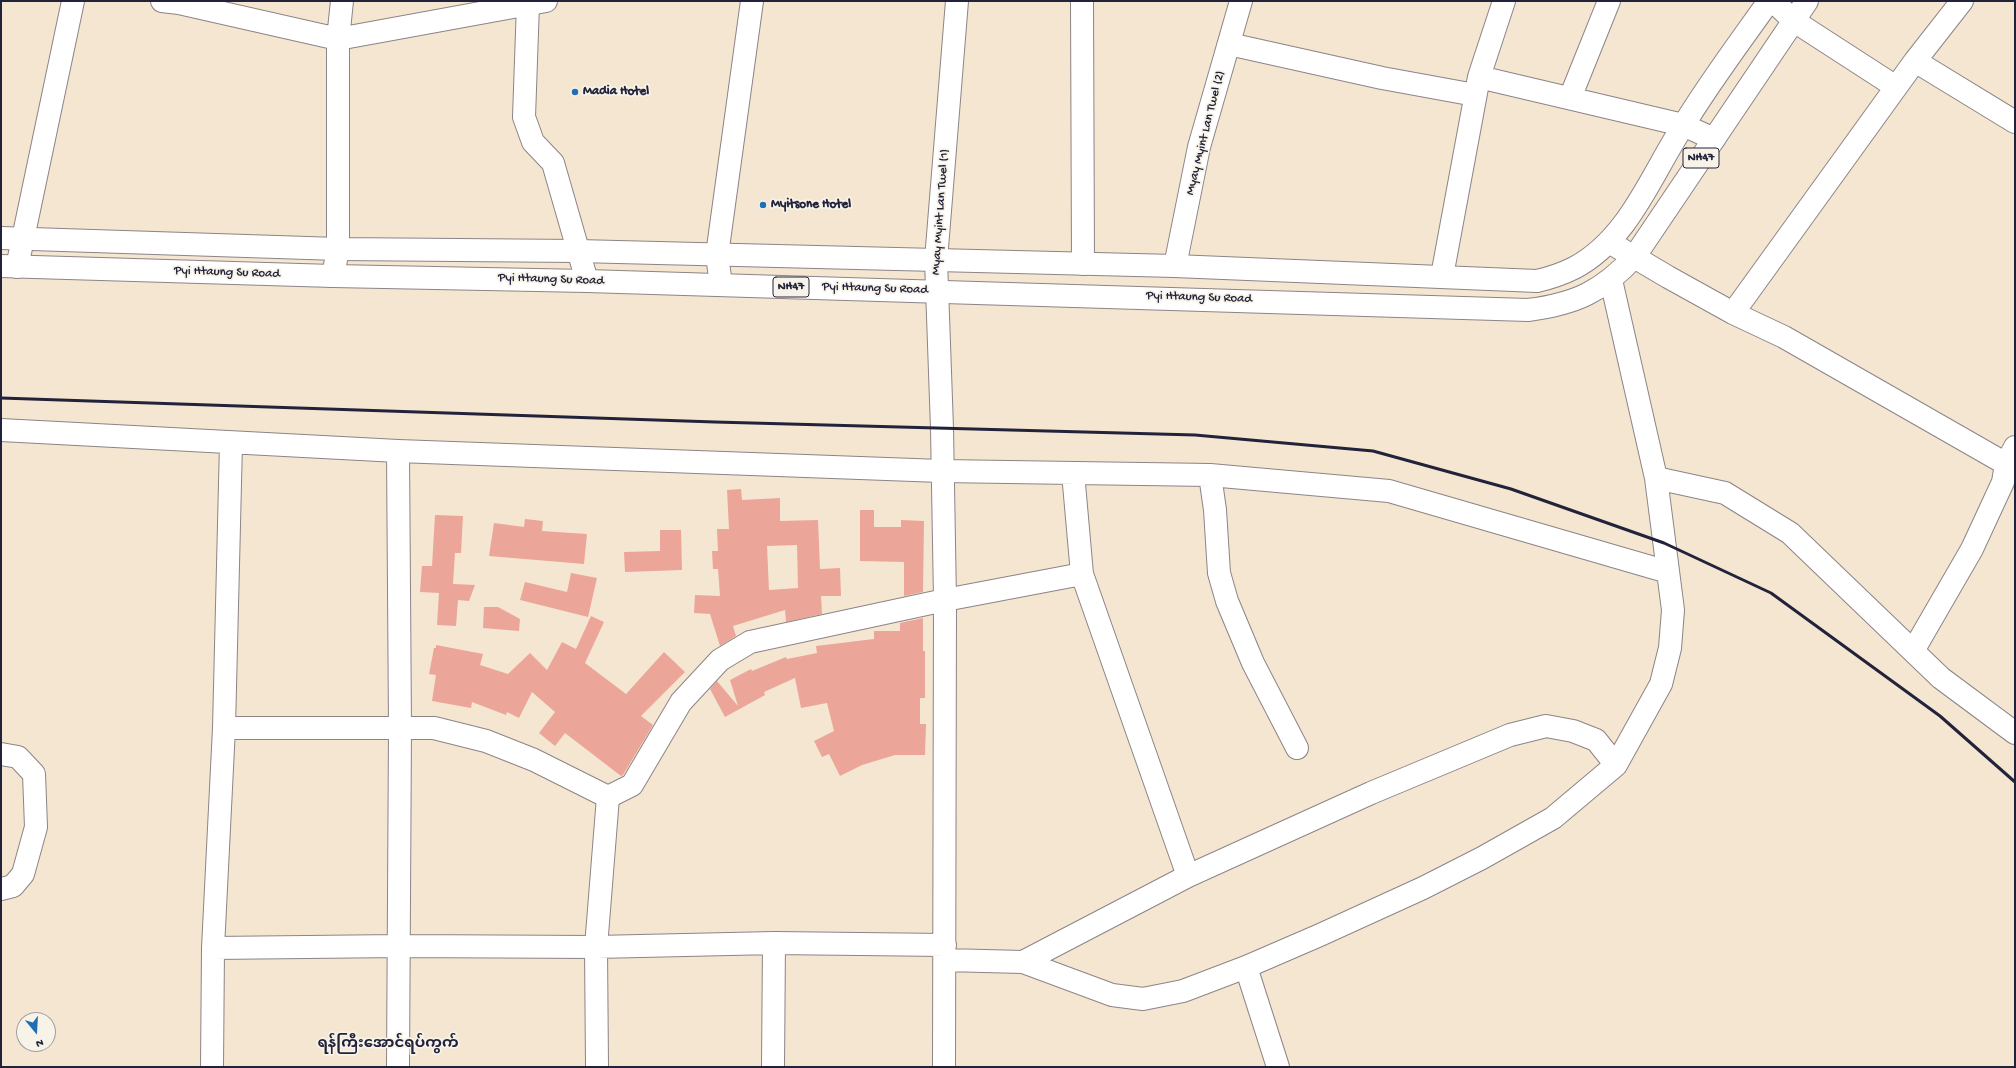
<!DOCTYPE html>
<html>
<head>
<meta charset="utf-8">
<style>
  body { margin:0 }
  #map { position:relative; width:2016px; height:1068px; overflow:hidden; background:#f5e6d1; font-family:"Gochi Hand",sans-serif }
  canvas { display:block }
  .frame { position:absolute; inset:0; border:2px solid #22223b; pointer-events:none }
  .north { position:absolute; left:16px; top:1012px; width:40px; height:40px; box-sizing:border-box; background:#f7f3e8; border:1px solid #a29fa3; border-radius:50%; rotate:162deg; font-size:11px; font-weight:700; line-height:16px; text-align:center; color:#22223b }
  .north::after { content:''; display:block; margin:auto; width:14px; height:18px; background:#1f6fb2; clip-path:polygon(50% 0,100% 100%,50% 72%,0 100%) }
</style>
</head>
<body>
<div id="map">
<canvas width="2016" height="1068"></canvas>
<div class="frame"></div>
<div class="north">N</div>
</div>
<script>
const g = document.querySelector('canvas').getContext('2d');
g.lineJoin = 'round';
function fill(path, color) { g.fillStyle = color; g.fill(path, 'evenodd'); }
function stroke(path, color, width, dash) { g.strokeStyle = color; g.lineWidth = width; g.lineCap = dash ? 'butt' : 'round'; g.setLineDash(dash || []); g.stroke(path); }
function write(font, color, halo, rows, align = 'center') {
  g.font = font + ' "Gochi Hand","Noto Sans Myanmar",sans-serif'; g.lineWidth = 3.5; g.setLineDash([]); g.textBaseline = 'middle'; g.strokeStyle = halo; g.fillStyle = color; for (const [text, x, y, turn = 0] of rows) {
    g.save(); g.translate(x, y); g.rotate((+turn || 0) * Math.PI / 180); g.textAlign = isNaN(turn) ? turn : align; if (halo) g.strokeText(text, 0, 0); g.fillText(text, 0, 0); g.restore();
  }
}
fill(new Path2D(`
  M741,489L742,500L780,498V521L818,520L820,569L840,568L841,596H821L822,614L786,622L785,610L733,626L736,636L720,646L710,614L694,613L695,595L720,596L718,569H713L712,551H718L717,529H729L727,490ZM797,545L798,588L769,590L767,546Z
  M860,510H874V527H901V520L924,521L923,592L904,596V562L860,561Z
  M435,515L463,516L461,553H455L453,584L475,585L469,601L458,600L456,626L437,625L439,593L420,592L422,566H432Z
  M525,519L543,521L542,531L587,534L584,564L489,556L494,523L524,527Z
  M660,530H681L682,570L625,572L624,552L660,551Z
  M571,573L597,578L588,617L520,600L525,582L567,592Z
  M484,607H498L520,619L519,631L483,628Z
  M591,616L604,622L585,663L626,694L664,652L685,672L641,716L653,725L623,775L621,776L565,733L555,746L539,733L555,712L532,692L519,718L507,712L506,715L472,702L471,708L432,701L436,675L429,674L434,648H436V645L483,654L480,665L508,674L530,653L547,670L562,642L576,649Z
  M923,618V651H925V698H920V724H926L925,755H895L862,765L840,776L829,754L822,757L814,741L834,731L827,703L801,708L795,678L764,692L765,695L725,717L710,689L717,681L738,706L730,680L751,669L752,671L786,657L787,659L817,653L816,646L874,639V631H900V623Z`), '#eba699');
const minor = new Path2D(`
  M162,1L179,3L338,39L546,1
  M1082,1L1083,264
  M1773,1L1794,21L1896,87
  M528,4L524,117L533,142L553,163L587,281
  M1229,44L1382,78L1475,95
  M1915,61L2015,122
  M1479,77L1683,125L1714,139
  M1570,98L1609,1
  M1609,242L1668,277L1733,313L1784,337L2015,469
  M1175,266L1199,147L1241,1
  M17,267L73,1
  M333,276L338,249V39L342,1
  M1442,276L1479,77L1504,1
  M721,285L717,255L752,1
  M1733,313L1915,61L1962,1
  M1,430L398,451L941,471L1210,475L1389,491L1668,572
  M1073,473L1082,574L1188,876
  M1210,475L1215,510L1219,573L1227,601L1253,663L1297,748
  M1656,478L1725,493L1790,533L1941,678L2015,733
  M1913,651L1972,549L2003,482L2006,464L2015,447
  M224,728H434L486,741L534,760L608,797
  M1,754L18,757L34,774L36,827L23,874L13,886L1,889
  M213,948L399,946L596,947L774,943L945,945
  M945,960L1023,962L1112,995L1143,999L1183,991L1246,967L1320,935L1423,888L1482,858L1553,818L1616,765L1661,684L1670,648L1673,610L1656,478L1611,280
  M1023,962L1188,876L1371,793L1510,735L1546,726L1573,731L1596,740L1616,765
  M1246,967L1278,1067
  M212,1067L213,948L224,728L231,443
  M398,1067L400,728L398,451
  M597,1067L596,947L608,797L632,785L681,702L720,660L750,642L945,600L1082,574
  M773,1067L774,943
  M944,1067L945,600L942,428L936,260L957,1`);
const highway = new Path2D(`
  M1,238L338,249L578,251L1175,266L1537,281C1550,278 1562,274 1574,268C1629,239 1651,175 1683,126C1709,83 1740,42 1769,1
  M1,266L333,276L587,281L1528,310C1575,304 1602,292 1635,256L1807,1`);
stroke(minor, '#8c8486', 24);
stroke(highway, '#8c8486', 24);
stroke(minor, '#fff', 22);
stroke(highway, '#fff', 22);
stroke(new Path2D(`
  M1,398L715,422L1195,435L1373,451L1511,489L1664,543L1771,593L1940,716L2015,782`), '#22223b', 3);
for (const [x, y, r, color] of [
  [575,92,4,"#1f6fb2"],
  [763,205,4,"#1f6fb2"]
]) { const dot = new Path2D(); dot.arc(x, y, r, 0, 2 * Math.PI); g.fillStyle = color; g.fill(dot); stroke(dot, '#f7f3e8', 1.5); }
for (const [x, y, w] of [
  [1701,158,36],
  [791,287,36]
]) { const box = new Path2D(); box.roundRect(x - w / 2, y - 10, w, 20, 3); g.fillStyle = '#f7f3e8'; g.fill(box); stroke(box, '#22223b', 1); }
write('bold 12px', '#22223b', null, [
  ["NH47",1701,158],
  ["NH47",791,287]
]);
write('bold 13px', '#22223b', '#f7f3e8', [
  ["Madia Hotel",583,92],
  ["Myitsone Hotel",771,205]
], 'left');
write('13px', '#22223b', '#f7f3e8', [
  ["Myay Myint Lan Twel (2)",1206,133,-76],
  ["Myay Myint Lan Twel (1)",941,212,-86],
  ["Pyi Htaung Su Road",227,273,2],
  ["Pyi Htaung Su Road",551,280,2],
  ["Pyi Htaung Su Road",875,289,2],
  ["Pyi Htaung Su Road",1199,298,2]
]);
write('bold 15px', '#22223b', '#f7f3e8', [
  ["ရန်ကြီးအောင်ရပ်ကွက်",388,1045]
]);
</script>
</body>
</html>
